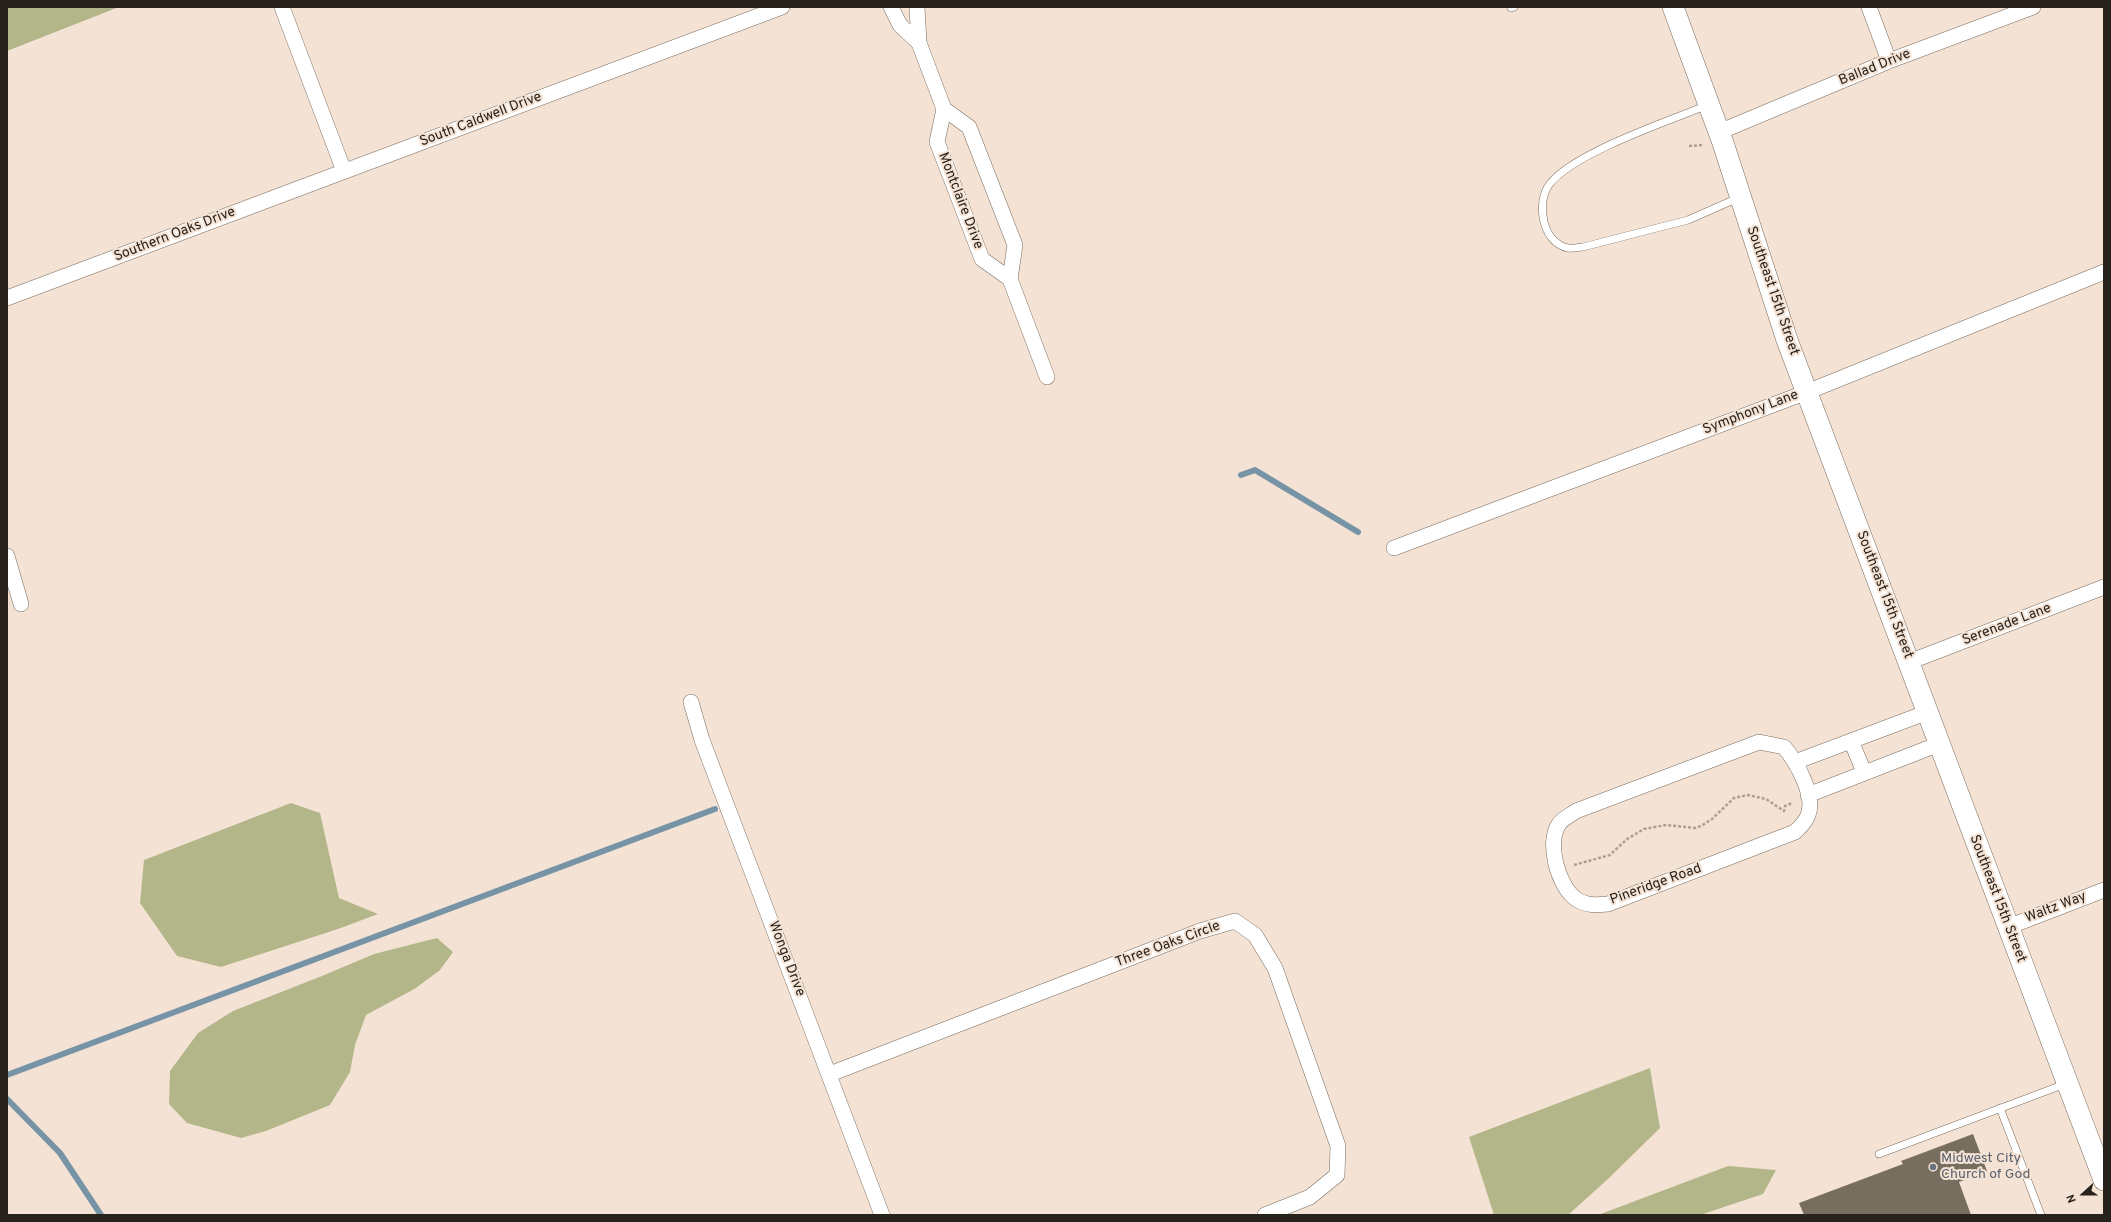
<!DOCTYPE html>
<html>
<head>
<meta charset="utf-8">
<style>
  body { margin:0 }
  #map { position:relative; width:2111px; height:1222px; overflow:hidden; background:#f4e3d5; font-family:Overpass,sans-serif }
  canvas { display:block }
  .frame { position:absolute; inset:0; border:8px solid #28221d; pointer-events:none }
  .north { position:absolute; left:2063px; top:1174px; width:40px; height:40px; -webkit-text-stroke:3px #f4e3d5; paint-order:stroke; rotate:249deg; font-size:11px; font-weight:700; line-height:16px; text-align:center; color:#28221d }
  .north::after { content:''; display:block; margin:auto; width:14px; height:18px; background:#28221d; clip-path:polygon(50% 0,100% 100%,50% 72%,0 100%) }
</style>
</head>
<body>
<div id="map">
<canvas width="2111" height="1222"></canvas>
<div class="frame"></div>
<div class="north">N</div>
</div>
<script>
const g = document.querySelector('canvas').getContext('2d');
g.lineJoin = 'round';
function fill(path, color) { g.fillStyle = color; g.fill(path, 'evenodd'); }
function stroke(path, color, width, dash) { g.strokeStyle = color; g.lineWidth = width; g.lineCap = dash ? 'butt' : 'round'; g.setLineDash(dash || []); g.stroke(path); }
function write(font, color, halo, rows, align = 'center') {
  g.font = font + ' Overpass,sans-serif'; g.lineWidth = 4; g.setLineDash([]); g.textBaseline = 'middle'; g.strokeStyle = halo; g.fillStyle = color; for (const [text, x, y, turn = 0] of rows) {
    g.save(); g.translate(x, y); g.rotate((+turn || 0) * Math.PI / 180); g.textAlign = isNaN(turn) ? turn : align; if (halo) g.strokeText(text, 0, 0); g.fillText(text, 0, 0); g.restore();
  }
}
fill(new Path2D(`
  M7,7H119L7,51Z
  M291,803L320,813L339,898L378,914L338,929L221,967L177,956L140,903L144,860Z
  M437,938L453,952L440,970L416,988L366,1015L355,1045L350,1072L330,1105L266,1131L241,1138L187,1123L169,1104L170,1071L198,1033L233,1011L322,976L374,954Z
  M1650,1068L1660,1128L1608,1179L1568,1215H1494L1469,1137Z
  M1728,1166L1776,1170L1763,1194L1700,1215H1598Z`), '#b3b689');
stroke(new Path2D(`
  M1241,475L1255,470L1358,532
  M7,1075L715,809
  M7,1099L60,1153L101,1215`), '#7793a6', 6);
fill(new Path2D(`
  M1973,1134L1987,1171L1959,1182L1971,1215H1804L1799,1203L1903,1164L1901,1161Z`), '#786e5f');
const service = new Path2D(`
  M1511,8L1514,7
  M1708,105C1670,120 1571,154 1549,185C1536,203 1542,243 1568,248C1573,249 1578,247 1583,247L1688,220L1738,198
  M2000,1108L2041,1215
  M1879,1154L2065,1084`);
const minor = new Path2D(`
  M282,7L344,171
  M891,7L900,25L919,43
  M917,7L919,43L944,109L969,127L1015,245L1010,279L1047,377
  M1869,7L1889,61
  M944,109L937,142L982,259L1010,279
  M1719,132L1889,61L2033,7
  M7,298L782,7
  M1394,548L1807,392L2104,272
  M7,556L21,604
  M1909,662L2104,587
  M691,702L702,740L882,1215
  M1759,742L1784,747C1796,761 1816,796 1808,815C1806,822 1800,827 1795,832L1608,904C1597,905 1586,906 1576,899C1558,886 1546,843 1559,824C1562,819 1571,815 1576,811Z
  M1852,743L1864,772
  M1795,762L1928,712
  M1808,795L1939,744
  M2008,927L2104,890
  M830,1074L1200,931L1235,921L1255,935L1275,968L1338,1146L1337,1175L1310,1197L1265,1215`);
const secondary = new Path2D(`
  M1673,7L1723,143L1787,340L2104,1180`);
stroke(service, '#7a6c5f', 8);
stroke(minor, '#7a6c5f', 16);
stroke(secondary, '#7a6c5f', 22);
stroke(new Path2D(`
  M1689,146L1703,145
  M1574,865L1610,855L1627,839L1644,829L1666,825L1695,828L1701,826L1712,819L1734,798L1748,795L1766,799L1784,811L1785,806L1792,803`), '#ac9f94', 2.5, [3, 2]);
stroke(service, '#fff', 7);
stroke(minor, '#fff', 15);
stroke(secondary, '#fff', 21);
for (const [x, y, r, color] of [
  [1933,1167,4,"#6b7280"]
]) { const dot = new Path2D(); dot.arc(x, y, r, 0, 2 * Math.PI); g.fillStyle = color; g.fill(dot); stroke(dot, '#f4e3d5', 1.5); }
write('14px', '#28221d', '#f4e3d5', [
  ["Ballad Drive",1875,68,-22],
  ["South Caldwell Drive",481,120,-21],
  ["Montclaire Drive",960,201,69],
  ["Southern Oaks Drive",175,235,-21],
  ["Southeast 15th Street",1772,291,71],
  ["Symphony Lane",1751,413,-21],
  ["Southeast 15th Street",1884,595,69],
  ["Serenade Lane",2007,625,-21],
  ["Pineridge Road",1656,885,-20],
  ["Southeast 15th Street",1997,899,69],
  ["Waltz Way",2056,908,-21],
  ["Three Oaks Circle",1168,945,-20],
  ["Wonga Drive",786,959,69]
]);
write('14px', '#5b616d', '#f4e3d5', [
  ["Midwest City",1941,1159],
  ["Church of God",1941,1175]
], 'left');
</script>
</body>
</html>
